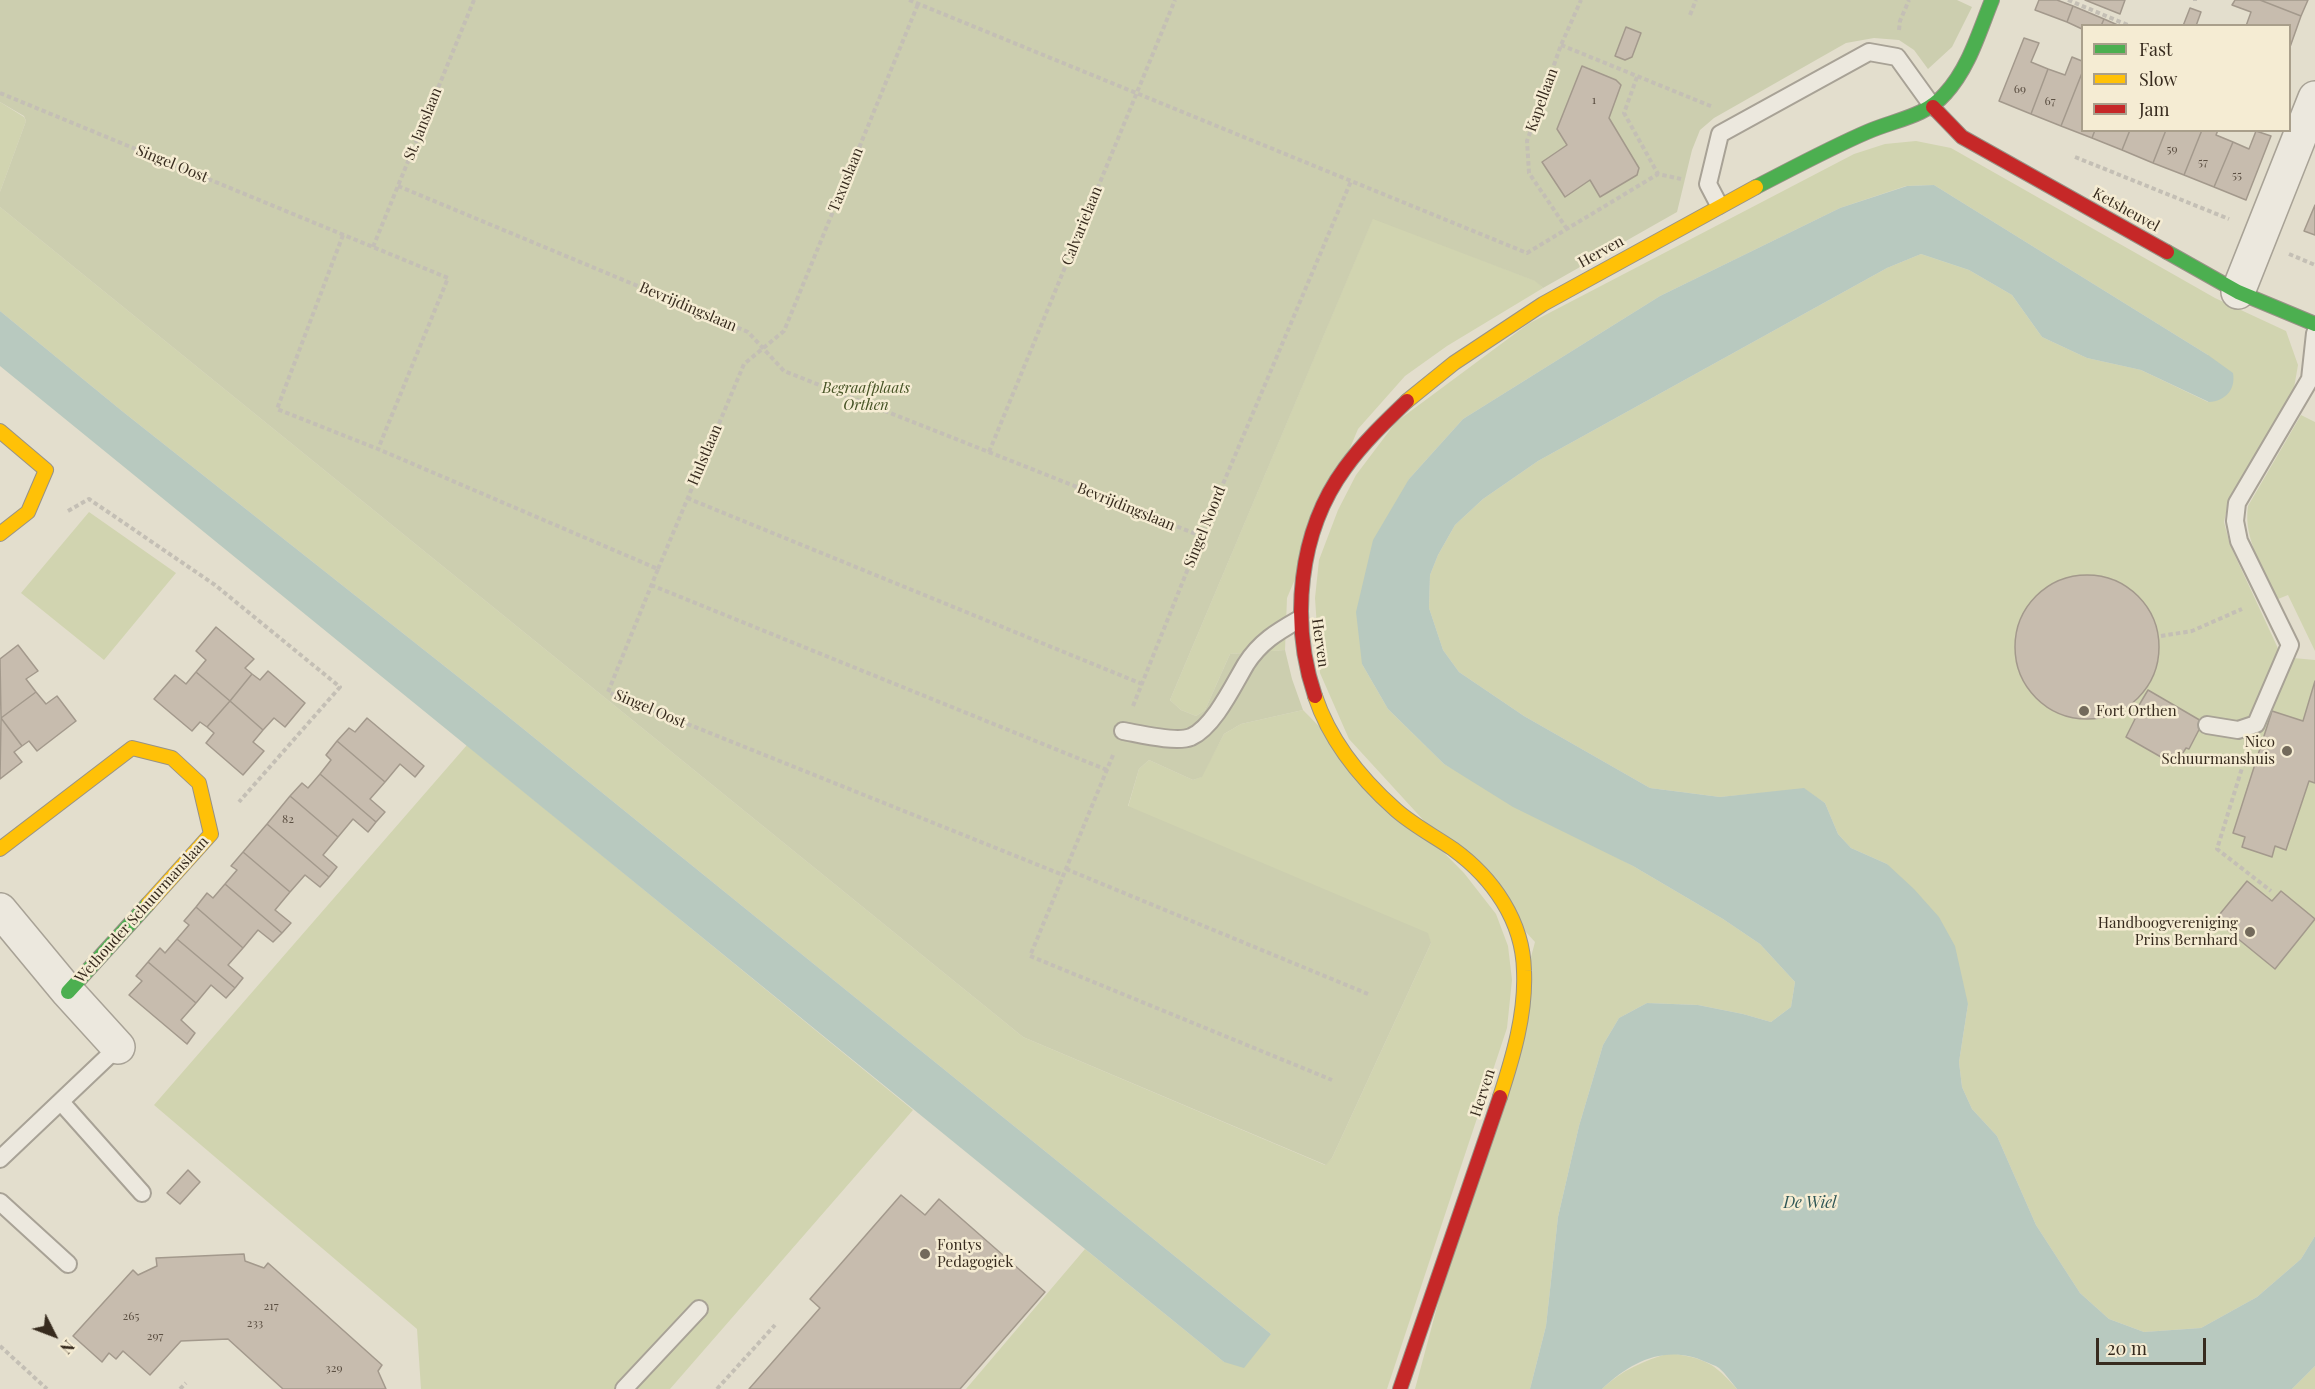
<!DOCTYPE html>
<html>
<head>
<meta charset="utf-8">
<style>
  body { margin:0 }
  #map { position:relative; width:2315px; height:1389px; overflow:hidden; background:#e3decd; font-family:"Playfair Display",serif }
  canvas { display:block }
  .legend { position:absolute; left:2081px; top:24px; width:210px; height:108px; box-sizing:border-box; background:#f5ecd3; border:2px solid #a99f8b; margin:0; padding:8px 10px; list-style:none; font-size:18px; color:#372b1e }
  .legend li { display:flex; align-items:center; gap:12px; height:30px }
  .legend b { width:30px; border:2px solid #a99f8b }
  .north { position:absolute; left:24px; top:1305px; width:60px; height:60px; -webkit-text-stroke:4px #f5ecd3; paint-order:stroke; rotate:132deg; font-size:16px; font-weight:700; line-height:24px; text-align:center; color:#372b1e }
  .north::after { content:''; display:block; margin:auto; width:21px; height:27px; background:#372b1e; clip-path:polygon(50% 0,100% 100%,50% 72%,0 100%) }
  .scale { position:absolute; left:2096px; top:1338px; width:110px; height:27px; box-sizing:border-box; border:3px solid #372b1e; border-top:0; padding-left:8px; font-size:18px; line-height:21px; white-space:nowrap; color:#372b1e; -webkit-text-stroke:4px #f5ecd3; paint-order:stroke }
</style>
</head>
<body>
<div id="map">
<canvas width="2315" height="1389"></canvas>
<ul class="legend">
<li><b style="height:8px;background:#4caf50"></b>Fast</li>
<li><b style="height:8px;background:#ffc107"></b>Slow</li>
<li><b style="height:8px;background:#c62828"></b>Jam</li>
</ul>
<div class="north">N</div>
<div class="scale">20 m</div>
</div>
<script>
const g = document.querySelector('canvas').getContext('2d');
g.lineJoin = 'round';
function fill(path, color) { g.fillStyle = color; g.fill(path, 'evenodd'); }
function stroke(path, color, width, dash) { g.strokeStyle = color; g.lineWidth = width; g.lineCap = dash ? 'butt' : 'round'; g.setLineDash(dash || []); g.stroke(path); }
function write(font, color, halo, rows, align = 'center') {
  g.font = font + ' "Playfair Display",serif'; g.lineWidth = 5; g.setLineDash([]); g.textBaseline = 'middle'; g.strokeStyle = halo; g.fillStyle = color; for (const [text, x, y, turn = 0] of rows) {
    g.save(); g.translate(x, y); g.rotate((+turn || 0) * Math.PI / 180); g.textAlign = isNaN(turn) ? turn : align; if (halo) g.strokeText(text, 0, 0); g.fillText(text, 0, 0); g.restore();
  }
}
fill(new Path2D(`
  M0,102L24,117L26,121L0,192Z
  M1916,141L1951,148L2215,298L2286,331L2298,365L2294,388L2229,499L2224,522L2230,545L2282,657L2315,660V1236L2301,1259L2257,1297L2201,1328L2144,1332L2109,1319L2080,1293L2036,1225L1997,1136L1972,1109L1962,1087L1959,1062L1968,1004L1887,864L1851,848L1838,834L1825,803L1804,789L1720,797L1650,788L1524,716L1459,672L1443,650L1429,608L1430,575L1438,555L1455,525L1483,499L1538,461L1887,268L1921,254L1969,270L2012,295L2042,337L2087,358L2141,370L2208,402V355L1934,185L1906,186L1840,208L1660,296L1463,419L1409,479L1362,664L1388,709L1444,764L1633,866L1723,919L1760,944L1795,982L1791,1007L1771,1022L1743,1014L1698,1005L1647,1003L1619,1018L1603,1045L1579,1126L1558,1217L1546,1326L1530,1389H1415L1535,942L1349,739L1320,673L1315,598L1319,560L1338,510L1356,475L1396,422L1528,324L1854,154L1885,144Z
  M0,207L1023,1037L1325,1165L1332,1158L1431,943L1128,807L1139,769L1149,760L1193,780L1201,777L1224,734L1241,724L1303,710L1464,873L1496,914L1508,946L1512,980L1507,1028L1387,1389H966L1085,1249L1224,1362L1271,1334L500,710L122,411L0,311Z
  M1373,218L1536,281L1543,288L1447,346L1405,376L1358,429L1287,598L1285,650L1230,654L1205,710L1196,716L1181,710L1170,700Z
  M2301,415L2315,422V651L2288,595L2278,599C2264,569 2243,540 2248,506Z
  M89,512L176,573L104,660L21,593Z
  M467,745L913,1110L670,1389H421L417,1329L154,1105Z
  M1670,1353C1706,1359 1713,1362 1737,1389H1602C1622,1370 1643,1361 1670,1353Z
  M2315,1366V1389H2292Z`), '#d1d4b0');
fill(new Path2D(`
  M0,0H1957L1972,7L1952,47L1928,69L1914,50L1899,40L1874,38L1846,43L1714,118L1700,130L1692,150L1677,212L1543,288L1535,281L1373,219L1170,700L1181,710L1196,716L1205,710L1230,654L1285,650L1292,679L1303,710L1241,724L1224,734L1202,777L1193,780L1149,760L1139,769L1128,806L1428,933L1431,943L1332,1158L1326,1165L1023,1037L0,207V192L26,121L24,116L0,102Z`), '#ccceaf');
fill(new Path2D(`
  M1934,185L2208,355L2233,373C2236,390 2225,401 2209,402L2141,370L2087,358L2042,337L2012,295L1969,270L1921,254L1887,268L1538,461L1483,499L1455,525L1438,555L1430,575L1429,608L1443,650L1459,672L1524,716L1650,788L1720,797L1804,788L1825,803L1838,834L1851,848L1887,864L1914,889L1939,917L1955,946L1968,1004L1959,1062L1962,1087L1972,1109L1997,1136L2036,1225L2080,1293L2109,1319L2144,1332L2201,1328L2257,1297L2301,1259L2315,1236V1366L2292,1389H1737C1731,1382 1726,1374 1719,1368C1715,1365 1710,1364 1706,1362C1666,1344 1632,1361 1602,1389H1530L1546,1326L1558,1217L1579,1126L1603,1045L1619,1018L1647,1003L1698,1005L1743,1014L1771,1022L1791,1007L1795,982L1760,944L1723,919L1633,866L1513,807L1444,764L1388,709L1362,664L1356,612L1373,540L1409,479L1463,419L1660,296L1840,208L1907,186Z
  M0,311L122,411L500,710L1271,1334L1244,1368L1224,1362L0,366Z`), '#b8c9bf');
const building = new Path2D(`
  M2039,0H2057L2073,6L2067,22L2035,10Z
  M2085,0H2125L2120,14Z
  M2235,0H2260L2301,16L2290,47V26H2246L2251,12L2232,5Z
  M2260,0H2308L2301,16Z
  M2073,6L2104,19L2101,26H2082V29L2067,22Z
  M2190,8L2201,12L2196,26H2183Z
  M2104,19L2120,26H2101Z
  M1626,27L1641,33L1632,57L1625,60L1615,56Z
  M2024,38L2039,43L2031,62L2048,69L2031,114L1999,101Z
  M2072,57L2082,61V73L2061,126L2031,114L2048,69L2065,75Z
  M1582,66L1616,80L1621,85L1609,118L1639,168L1637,175L1600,197L1590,180L1565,197L1542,162L1567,145L1557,129Z
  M2082,73V130H2095L2092,138L2061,126Z
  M2095,130H2130L2122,150L2092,138Z
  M2130,130H2166L2153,163L2122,150Z
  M2166,130H2202L2184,175L2153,163Z
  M2202,130H2218L2216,135L2233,142L2214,187L2184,175Z
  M2256,131L2271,136L2246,200L2214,187L2233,142L2249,149Z
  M2315,205V235L2304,231Z
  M2015 647a72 72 0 1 1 144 0a72 72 0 1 1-144 0Z
  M216,627L254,659L245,668L252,674L230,701L196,672L206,660L196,651Z
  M18,645L38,671L26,679L36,692L1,718L0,659Z
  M268,671L305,703L285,727L274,718L263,730L230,701L252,674L260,680Z
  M196,672L230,701L207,727L200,722L192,731L154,699L175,675L186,684Z
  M2315,681V783L2309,781L2286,850L2275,846L2272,857L2242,847L2245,837L2233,833L2272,711L2303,721Z
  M2148,690L2203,722L2189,749L2186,748L2175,765L2126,737L2135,719L2132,717Z
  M36,692L46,704L57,696L76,721L37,751L29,741L22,746L1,718Z
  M230,701L263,730L253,742L264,751L243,775L206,743L214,733L207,727Z
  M1,718L22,746L14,752L22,762L0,779Z
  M367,718L424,766L415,777L400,764L385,782L337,741L349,728L355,732Z
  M337,741L385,782L370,799L385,812L376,822L320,774L331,760L326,755Z
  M320,774L376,822L368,832L353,819L338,837L290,796L302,783L308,788Z
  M290,796L338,837L323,855L337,867L329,877L267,824Z
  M267,824L329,877L320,887L305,875L290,892L243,852Z
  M243,852L290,892L275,910L291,923L282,933L225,884L237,870L231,866Z
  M2247,881L2272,901L2281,891L2315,919L2275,969L2215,920Z
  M225,884L282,933L273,942L258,930L243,948L196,907L207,893L213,898Z
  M196,907L243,948L228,965L243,978L235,988L177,939L189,925L184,921Z
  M177,939L235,988L226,998L211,985L196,1003L148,962L160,948L165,953Z
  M148,962L196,1003L181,1020L195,1033L187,1044L129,995L142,981L136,976Z
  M188,1170L200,1182L180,1204L167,1193Z
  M901,1195L925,1215L939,1199L1045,1292L960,1389H749L820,1308L810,1299Z
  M244,1254L245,1261L264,1268L268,1263L382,1365L378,1371L386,1389H283L228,1339L181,1341L150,1375L123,1351L116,1359L109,1353L102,1362L73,1336L133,1270L138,1275L157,1266L156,1258Z`);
fill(building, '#c7bcae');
stroke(building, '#a3998c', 1.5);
const lane = new Path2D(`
  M1719,205L1708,184L1720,134L1869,52L1897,57L1933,107
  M2207,725L2238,730L2256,724L2290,645L2239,541L2235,521L2237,503L2310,379L2315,333
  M1123,731C1140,734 1176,743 1191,737C1214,727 1234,684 1246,664C1260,642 1277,632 1298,620
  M61,1102L142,1193
  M0,1159L118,1047
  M0,1202L68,1264
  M624,1389L699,1309`);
const street = new Path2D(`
  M2238,292L2315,98
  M0,910L68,992L118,1047`);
const fast = new Path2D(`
  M1756,187C1793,168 1830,148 1867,132C1894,120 1925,117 1945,94C1969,68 1979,32 1992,0
  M2167,252L2238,292L2315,324
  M68,992L148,904`);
const slow = new Path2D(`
  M1407,401L1454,363L1543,304L1756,187
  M0,431L46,470L28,512L0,534
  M1315,696C1330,741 1361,779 1396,810C1413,825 1434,836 1453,849C1493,878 1523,921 1524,971C1526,1014 1513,1057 1500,1097
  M0,849L132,748L172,758L199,783L211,834L148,904`);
const jam = new Path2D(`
  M1933,107L1962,137L2167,252
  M1315,696C1290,622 1298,532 1345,468C1363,443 1385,422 1407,401
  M1400,1389L1500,1097`);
stroke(lane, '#a8a296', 20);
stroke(street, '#a8a296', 36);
stroke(fast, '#989286', 16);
stroke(slow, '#989286', 16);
stroke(jam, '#989286', 16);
stroke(new Path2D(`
  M909,0L1527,253L1658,174
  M2068,0L2130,26
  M2195,1V0
  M1690,15L1696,0
  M1899,30L1900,21L1909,0
  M1561,45L1713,107
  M1637,77L1624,113L1658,174L1681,179
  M0,93L448,278L378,449
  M2075,157L2229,219
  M398,186L748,332L784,371L1201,536
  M1567,229L1529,173L1527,141L1561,45L1581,0
  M343,235L277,409L378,449L658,569L608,692L1063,875
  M373,247L474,0
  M2289,254L2315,265
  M989,452L1175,0
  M687,498L1142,684
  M68,511L89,499L215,585L340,687L239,802
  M658,569L744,364L784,331L918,4
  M651,585L1107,770
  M2161,636L2192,631L2242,609
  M1133,706L1201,536L1351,181
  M1113,755L1030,956L1332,1080
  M2246,755L2217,849L2271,891
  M1066,869L1368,994
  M0,1346L47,1389
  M180,1389L186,1383
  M717,1389L775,1325`), '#c4bfb5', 4, [4.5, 3]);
stroke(lane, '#ece8de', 16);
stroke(street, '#ece8de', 33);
stroke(fast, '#4caf50', 14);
stroke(slow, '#ffc107', 14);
stroke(jam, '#c62828', 14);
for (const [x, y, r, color] of [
  [2084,711,6,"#736a5b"],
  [2287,751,6,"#736a5b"],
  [2250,932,6,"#736a5b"],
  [925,1254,6,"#736a5b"]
]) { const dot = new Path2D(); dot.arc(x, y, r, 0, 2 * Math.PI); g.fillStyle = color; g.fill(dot); stroke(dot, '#f5ecd3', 2); }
write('12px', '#5b4f42', null, [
  ["69",2020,89],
  ["1",1594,100],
  ["67",2050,101],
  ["59",2172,149],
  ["57",2203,162],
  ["55",2237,175],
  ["82",288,819],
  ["217",271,1306],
  ["265",131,1316],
  ["233",255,1323],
  ["297",155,1336],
  ["329",334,1368]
]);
write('15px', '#372b1e', '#f5ecd3', [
  ["Kapellaan",1542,100,-70],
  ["St. Janslaan",423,124,-68],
  ["Singel Oost",172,164,22],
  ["Taxuslaan",846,180,-68],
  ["Ketsheuvel",2126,210,29],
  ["Calvarielaan",1082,226,-68],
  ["Herven",1601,252,-29],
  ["Bevrijdingslaan",688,307,23],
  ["Hulstlaan",705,455,-67],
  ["Bevrijdingslaan",1126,507,22],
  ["Singel Noord",1205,527,-68],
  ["Herven",1320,643,82],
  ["Singel Oost",650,709,23],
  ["Wethouder Schuurmanslaan",142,910,-48],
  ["Herven",1483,1093,-72]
]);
write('italic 15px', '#465325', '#f5ecd3', [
  ["Begraafplaats",866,388],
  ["Orthen",866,405]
]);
write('15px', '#372b1e', '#f5ecd3', [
  ["Fort Orthen",2096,711],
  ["Nico",2275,742,"right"],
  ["Schuurmanshuis",2275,759,"right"],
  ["Handboogvereniging",2238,923,"right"],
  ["Prins Bernhard",2238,940,"right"],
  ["Fontys",937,1245],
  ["Pedagogiek",937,1262]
], 'left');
write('italic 16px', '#2e5655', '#f5ecd3', [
  ["De Wiel",1810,1203]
]);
</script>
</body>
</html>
